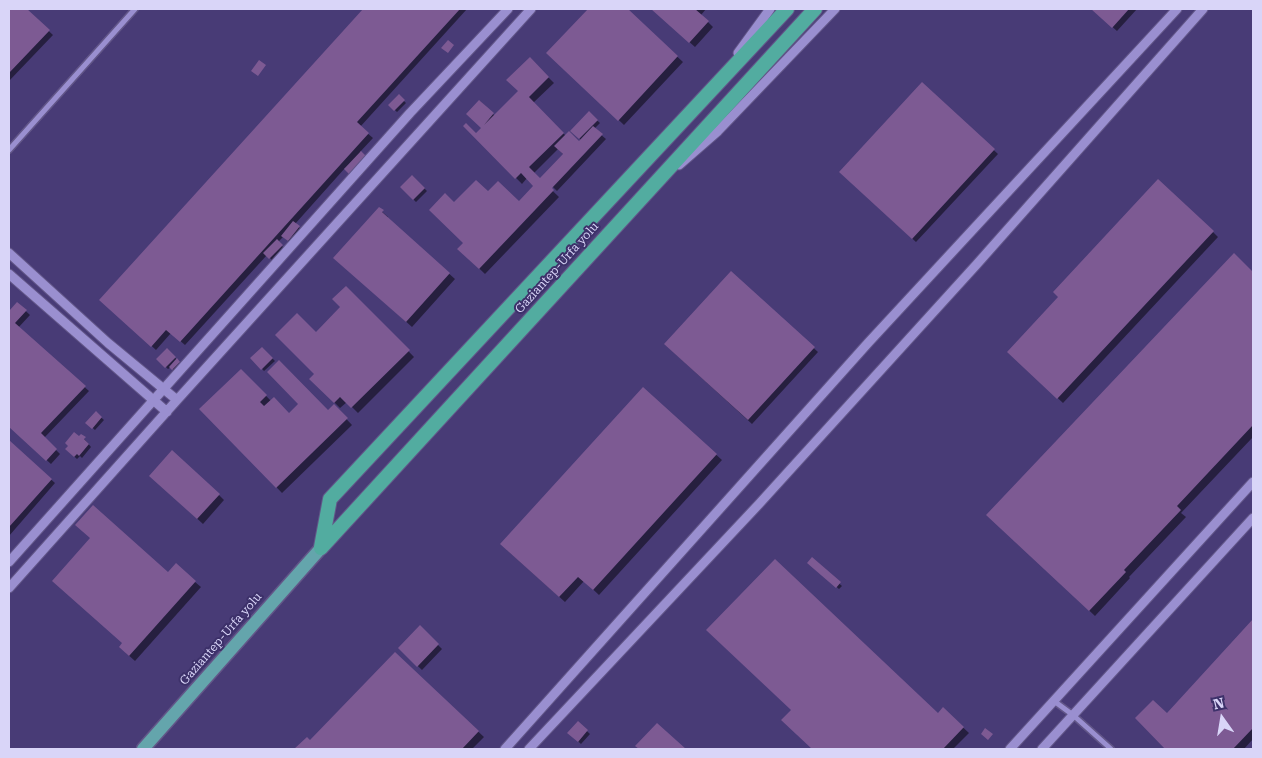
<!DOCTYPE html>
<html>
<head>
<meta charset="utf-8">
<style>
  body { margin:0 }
  #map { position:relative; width:1262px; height:758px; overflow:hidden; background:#483b76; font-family:"Roboto Serif",serif }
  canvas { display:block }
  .frame { position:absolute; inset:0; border:10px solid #d9d5f8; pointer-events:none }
  .north { position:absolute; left:1197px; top:693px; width:50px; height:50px; -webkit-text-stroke:4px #3d316a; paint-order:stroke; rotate:347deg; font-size:14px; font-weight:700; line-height:20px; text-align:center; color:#d9d5f8 }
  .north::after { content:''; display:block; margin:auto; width:18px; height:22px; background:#d9d5f8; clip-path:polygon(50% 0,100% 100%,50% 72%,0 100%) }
</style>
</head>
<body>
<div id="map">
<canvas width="1262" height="758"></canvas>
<div class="frame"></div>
<div class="north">N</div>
</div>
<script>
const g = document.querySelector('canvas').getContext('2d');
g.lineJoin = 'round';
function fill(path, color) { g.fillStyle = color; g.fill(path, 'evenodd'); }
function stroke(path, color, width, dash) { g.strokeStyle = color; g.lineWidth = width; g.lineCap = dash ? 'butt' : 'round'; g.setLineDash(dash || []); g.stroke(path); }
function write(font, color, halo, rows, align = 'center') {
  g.font = font + ' "Roboto Serif",serif'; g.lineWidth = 4; g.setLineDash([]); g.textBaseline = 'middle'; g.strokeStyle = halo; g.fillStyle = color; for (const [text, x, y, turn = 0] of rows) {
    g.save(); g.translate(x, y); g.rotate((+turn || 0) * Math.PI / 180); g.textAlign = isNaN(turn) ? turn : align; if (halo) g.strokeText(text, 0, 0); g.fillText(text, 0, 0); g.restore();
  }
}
fill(new Path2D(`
  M9,9H25L53,35L9,81Z
  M365,9H467L360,127L373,138L360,152L369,160L345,168L295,224L301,229L291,243L283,237L278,242L284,248L272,260L267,255L185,345L171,333L156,350L101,300Z
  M589,9H626L683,62L624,125L548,53Z
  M652,9H706L701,15L713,27L695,47Z
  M1092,9H1137L1117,31Z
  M530,59L554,83L533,103L566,136L579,143L581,140L572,131L589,113L600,123L594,129L606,139L557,191L543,177L564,155L558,149L534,173L559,197L485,274L459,249L465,243L454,204L489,193L519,203L535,186L527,178L522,184L465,126L476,134L482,128L480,101L495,116L520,91Z
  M922,84L998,154L916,242L840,172Z
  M399,96L406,103L397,112L390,105Z
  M412,176L427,191L416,202L401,187Z
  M379,209L388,217L387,218L455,279L412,327L341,263Z
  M1213,232L1218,237L1063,403L1014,357L1060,297Z
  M1234,255L1253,273V437L1181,513L1186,517L1129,577L1130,578L1095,616L988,515Z
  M731,273L818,352L752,424L669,348Z
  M346,287L414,357L358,413L347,402L340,408L311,379L316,374V333L342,307Z
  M17,303L30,315L18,328L89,391L44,438L60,454L51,464L9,426V312Z
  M262,348L275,361L264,371L252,358Z
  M167,349L180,363L174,370L171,367L168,369L158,359Z
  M241,370L271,401L289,415L328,411L334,406L352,425L282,493L201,409Z
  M643,389L722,460L599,595L584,581L565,602L507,550Z
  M96,413L104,420L95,430L87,423Z
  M81,435L91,447L82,458L80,456L77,459L66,449Z
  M9,442L55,483L9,536Z
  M156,481L219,495L224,500L203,524Z
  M812,559L842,586L839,589L809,563Z
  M168,573L195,582L201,587L135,661L126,653L124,644Z
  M1253,623V739L1244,749H1167L1137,718L1167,715Z
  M420,627L442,649L422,670L399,648Z
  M395,654L484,737L472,749H296L307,739L310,742Z
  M943,709L969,733L953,749H813L783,720L938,714Z
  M578,723L590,734L581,744L569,733Z`), '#0007');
fill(new Path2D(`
  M9,9H27L50,30L9,73Z
  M363,9H460L357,122L369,133L180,342L166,330L151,347L99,300Z
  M588,9H628L678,56L618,121L546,53Z
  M651,9H695L709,21L689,43Z
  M1091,9H1129L1112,28Z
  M448,40L454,45L448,53L441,48Z
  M530,57L549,77L529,97L564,133L529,167L540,178L563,154L554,146L569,131L579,141L593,126L603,134L552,188L554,190L479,269L457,249L463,243L429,210L445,193L454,202L476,180L488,191L498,181L519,201L533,186L521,173L515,179L463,126L466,123L476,133L481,128L466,114L479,100L494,113L484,125L518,91L506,80Z
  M259,60L266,65L258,76L251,71Z
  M922,82L995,149L912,239L839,172Z
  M399,94L405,100L394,111L388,105Z
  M589,111L598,120L579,139L570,131Z
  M361,151L367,157L350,175L344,169Z
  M412,175L425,188L413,200L400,187Z
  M1158,179L1214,231L1057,399L1007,352L1058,297L1053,292Z
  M379,207L384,210L382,212L450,273L406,322L333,258Z
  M293,221L300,226L288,241L281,236Z
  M277,239L283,245L269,259L263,253Z
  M1234,253L1253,272V425L1177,506L1181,510L1124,570L1126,572L1089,611L986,515Z
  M731,271L815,347L748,420L664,344Z
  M346,286L410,350L351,408L340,397L334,403L309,379L314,374L275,335L297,313L316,332L340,307L332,299Z
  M17,302L27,310L15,323L86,386L41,433L57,449L46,461L9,427V311Z
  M262,347L273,358L261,370L250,358Z
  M167,348L176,357L165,368L156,359Z
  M177,358L180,362L172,370L169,367Z
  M279,360L328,410L334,404L348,418L276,488L199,409L241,369L267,395L260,402L264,406L274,397L289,413L298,404L267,372Z
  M643,387L717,454L593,590L578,577L559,597L500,544Z
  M96,411L102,417L92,429L85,423Z
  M74,432L79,436L81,434L86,437L84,439L89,444L79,456L77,454L74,457L65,449L68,446L65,443Z
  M9,440L52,479L9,527Z
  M172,450L220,494L197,519L149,476Z
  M93,505L168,572L176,563L196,581L129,656L119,647L122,643L52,581L90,538L75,525Z
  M812,557L841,582L836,588L807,563Z
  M775,559L938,713L943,707L964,727L943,749H812L781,720L791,710L706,630Z
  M1253,619V728L1233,749H1165L1135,718L1153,700L1167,713Z
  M420,625L439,644L417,667L398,648Z
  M395,652L479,731L462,749H294L307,737L310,740Z
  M578,721L588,730L578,742L567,733Z
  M657,723L686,749H639L635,746Z
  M985,728L993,734L988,740L981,734Z`), '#7d5a93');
const minor = new Path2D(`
  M9,150L135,9
  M1054,701L1073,715L1111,749`);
const tertiary = new Path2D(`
  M738,53L770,9
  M679,165L718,131L835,9
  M9,253L108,343L177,400
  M9,274L167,412
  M9,562L410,113L508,9
  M9,588L177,400L531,9
  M505,749L868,343L1177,9
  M529,749L759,504L977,264L1203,9
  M1010,749L1253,482
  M1042,749L1253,518`);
const primary = new Path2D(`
  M143,749L321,548`);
const trunk = new Path2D(`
  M321,547L330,499L787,9
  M321,548L815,9`);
stroke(minor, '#625688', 8);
stroke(tertiary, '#625688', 11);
stroke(primary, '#625688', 15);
stroke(trunk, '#625688', 16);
stroke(minor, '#9a8fd0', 5);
stroke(tertiary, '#9a8fd0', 9);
stroke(primary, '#64a5ac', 12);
stroke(trunk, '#52aca0', 14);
write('12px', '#d9d5f8', '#3d316a', [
  ["Gaziantep-Urfa yolu",557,268,-48],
  ["Gaziantep-Urfa yolu",221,639,-49]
]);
</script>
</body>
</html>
